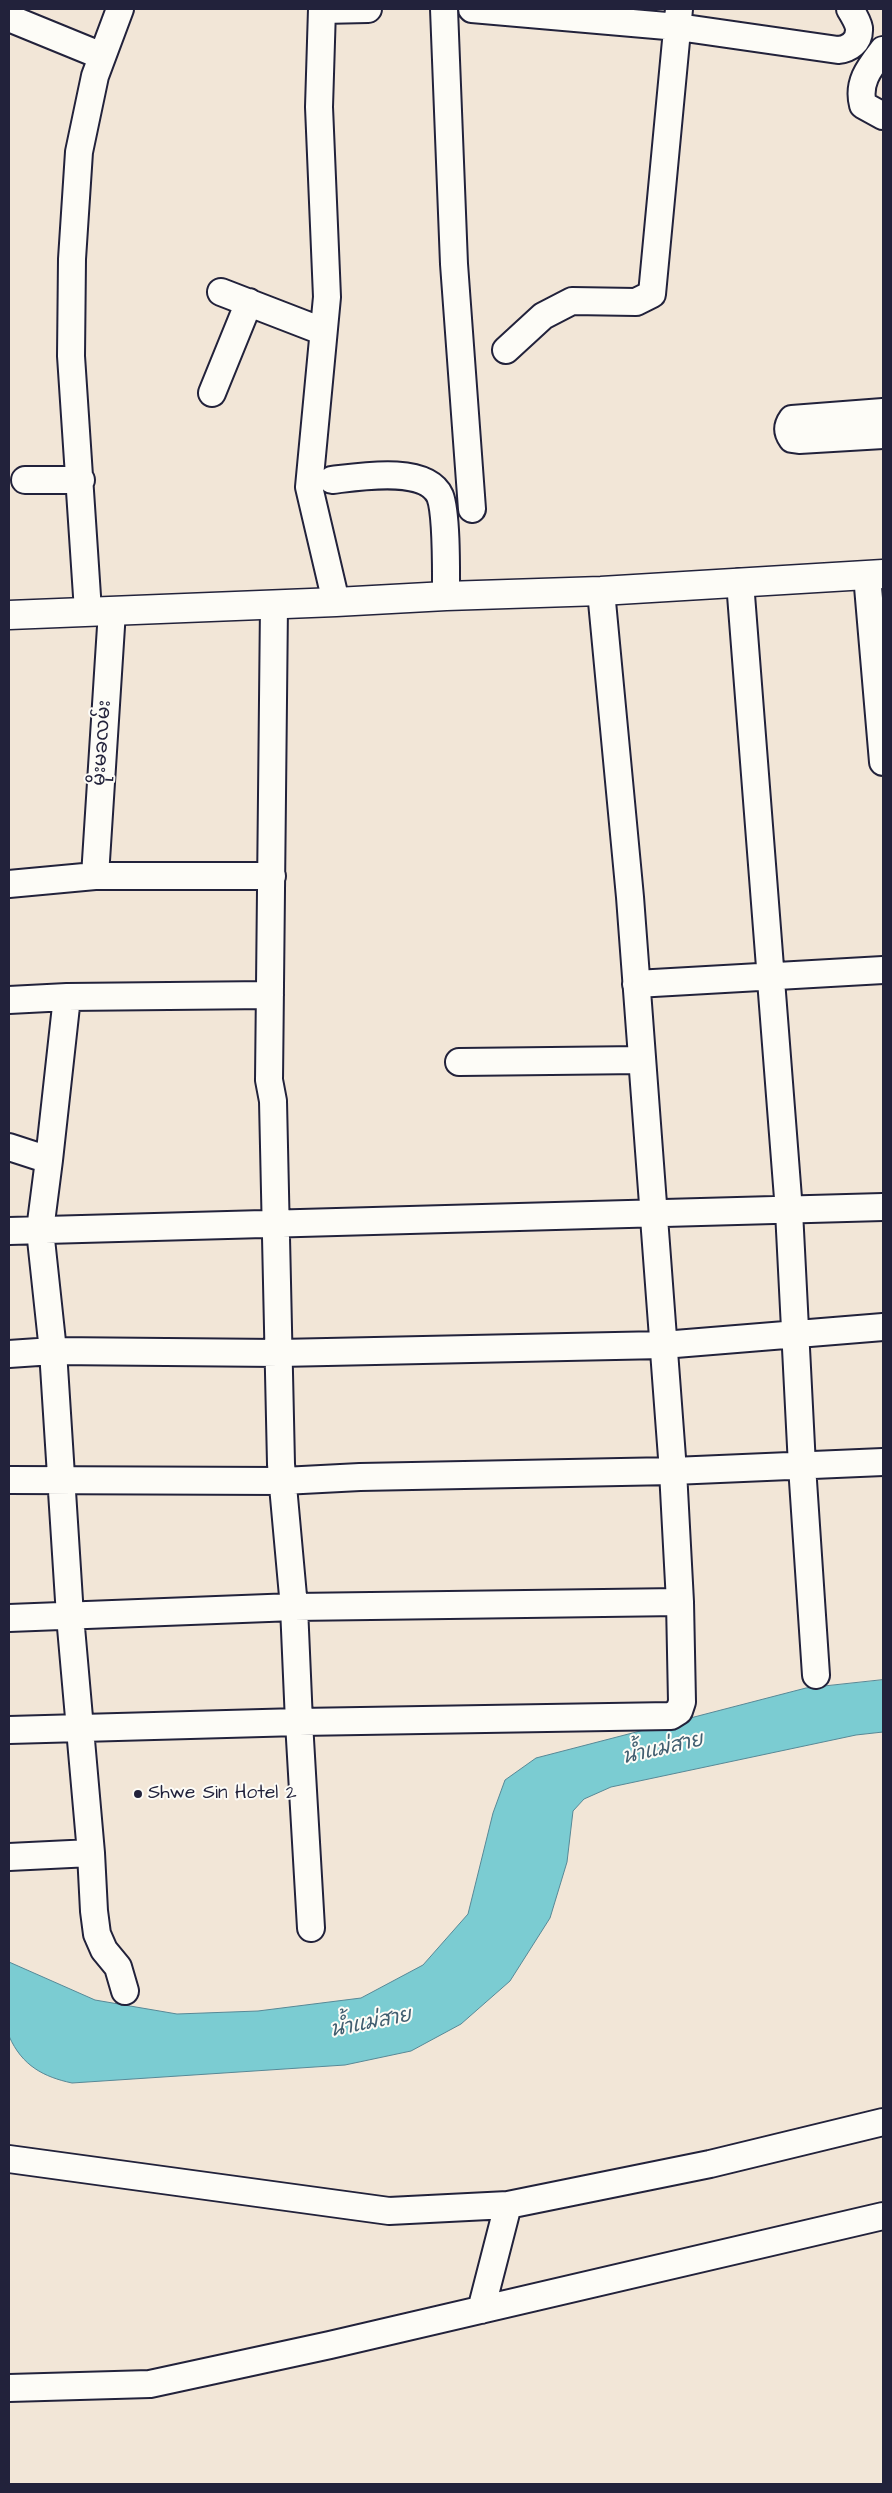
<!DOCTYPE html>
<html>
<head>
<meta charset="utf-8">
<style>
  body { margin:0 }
  #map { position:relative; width:892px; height:2493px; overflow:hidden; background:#f2e6d7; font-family:"Architects Daughter",sans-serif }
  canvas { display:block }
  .frame { position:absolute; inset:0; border:10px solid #22223b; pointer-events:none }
</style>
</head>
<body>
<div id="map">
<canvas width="892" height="2493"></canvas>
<div class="frame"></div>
</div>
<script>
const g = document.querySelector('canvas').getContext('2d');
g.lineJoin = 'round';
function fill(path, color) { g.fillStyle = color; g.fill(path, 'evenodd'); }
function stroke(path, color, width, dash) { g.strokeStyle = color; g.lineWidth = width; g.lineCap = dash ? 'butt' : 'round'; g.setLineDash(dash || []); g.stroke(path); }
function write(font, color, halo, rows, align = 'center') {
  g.font = font + ' "Architects Daughter","Noto Sans Myanmar","Playpen Sans Thai",sans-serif'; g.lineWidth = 4; g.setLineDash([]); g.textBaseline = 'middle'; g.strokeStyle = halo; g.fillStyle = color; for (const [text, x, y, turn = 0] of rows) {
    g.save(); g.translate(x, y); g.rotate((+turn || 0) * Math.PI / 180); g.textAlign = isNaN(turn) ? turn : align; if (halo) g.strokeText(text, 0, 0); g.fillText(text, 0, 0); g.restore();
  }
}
const water = new Path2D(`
  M883,1680V1732L856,1735L611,1787L584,1799L573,1811L567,1862L550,1918L510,1981L461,2024L411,2051L345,2065L72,2083C44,2077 22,2066 9,2036C6,2028 9,1975 9,1962L95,2000L177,2014L258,2011L361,1998L423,1965L468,1914L493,1813L505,1780L536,1758L806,1688Z`);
fill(water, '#7bccd2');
stroke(water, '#578896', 1);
const minor = new Path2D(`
  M322,9L319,107L327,297L309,487L336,602
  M444,9L454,264L472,509
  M472,9L678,27L838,50C849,49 860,42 859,28C858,22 853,14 850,9
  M322,10L368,9
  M9,18L102,56
  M883,50C870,67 857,82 863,105L883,116
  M221,292L322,331
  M506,350L543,316L572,301L636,302L652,294L679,9
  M212,393L249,302
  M883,412L792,419C787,426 787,432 792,439L799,440L883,435
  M25,480H81
  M332,480C358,477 426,465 440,496C447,514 446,574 446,596
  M867,575L883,762
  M740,582L789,1211L802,1466L816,1675
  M274,605L269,1080L273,1101L281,1464L294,1607L299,1722L671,1716L679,1711L682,1702L680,1602L673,1471L630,897L601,591
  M88,611L71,356L72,259L79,152L95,76L120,9
  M95,876L112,611
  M9,884L95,876H272
  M636,984L883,970
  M9,1000L67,997L270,995
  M459,1062L642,1060
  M9,1147L49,1160L40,1230L53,1351L70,1616L91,1853L94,1911L97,1934L104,1950L118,1967L125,1991
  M49,1160L67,997
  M9,1231L883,1207
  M9,1354L53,1351L279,1353L663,1345L883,1327
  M9,1480L283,1481L360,1477L673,1471L883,1462
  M9,1618L294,1607L680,1602
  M9,1730L299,1722L311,1928
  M9,1857L91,1853
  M9,2159L389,2211L508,2205L710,2164L883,2122
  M481,2310L508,2205
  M9,2388L150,2384L330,2345L883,2216`);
const major = new Path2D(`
  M9,615L336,602L446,596L601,591L883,574`);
stroke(minor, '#22223b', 30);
stroke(major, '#22223b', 31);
stroke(minor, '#fdfcf7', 26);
stroke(major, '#fdfcf7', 28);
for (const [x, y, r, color] of [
  [138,1794,5,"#22223b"]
]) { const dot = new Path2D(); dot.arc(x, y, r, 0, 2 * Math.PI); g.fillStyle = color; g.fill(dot); stroke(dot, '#fdfcf7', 2); }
write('19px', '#22223b', '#fdfcf7', [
  ["မိုးမခလမ်း",103,743,-86]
]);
write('19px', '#22223b', '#fdfcf7', [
  ["Shwe Sin Hotel 2",148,1794]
], 'left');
write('italic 20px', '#415e70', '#fdfcf7', [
  ["น้ำแม่สาย",663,1750,-13],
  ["น้ำแม่สาย",371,2024,-11]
]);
</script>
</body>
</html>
